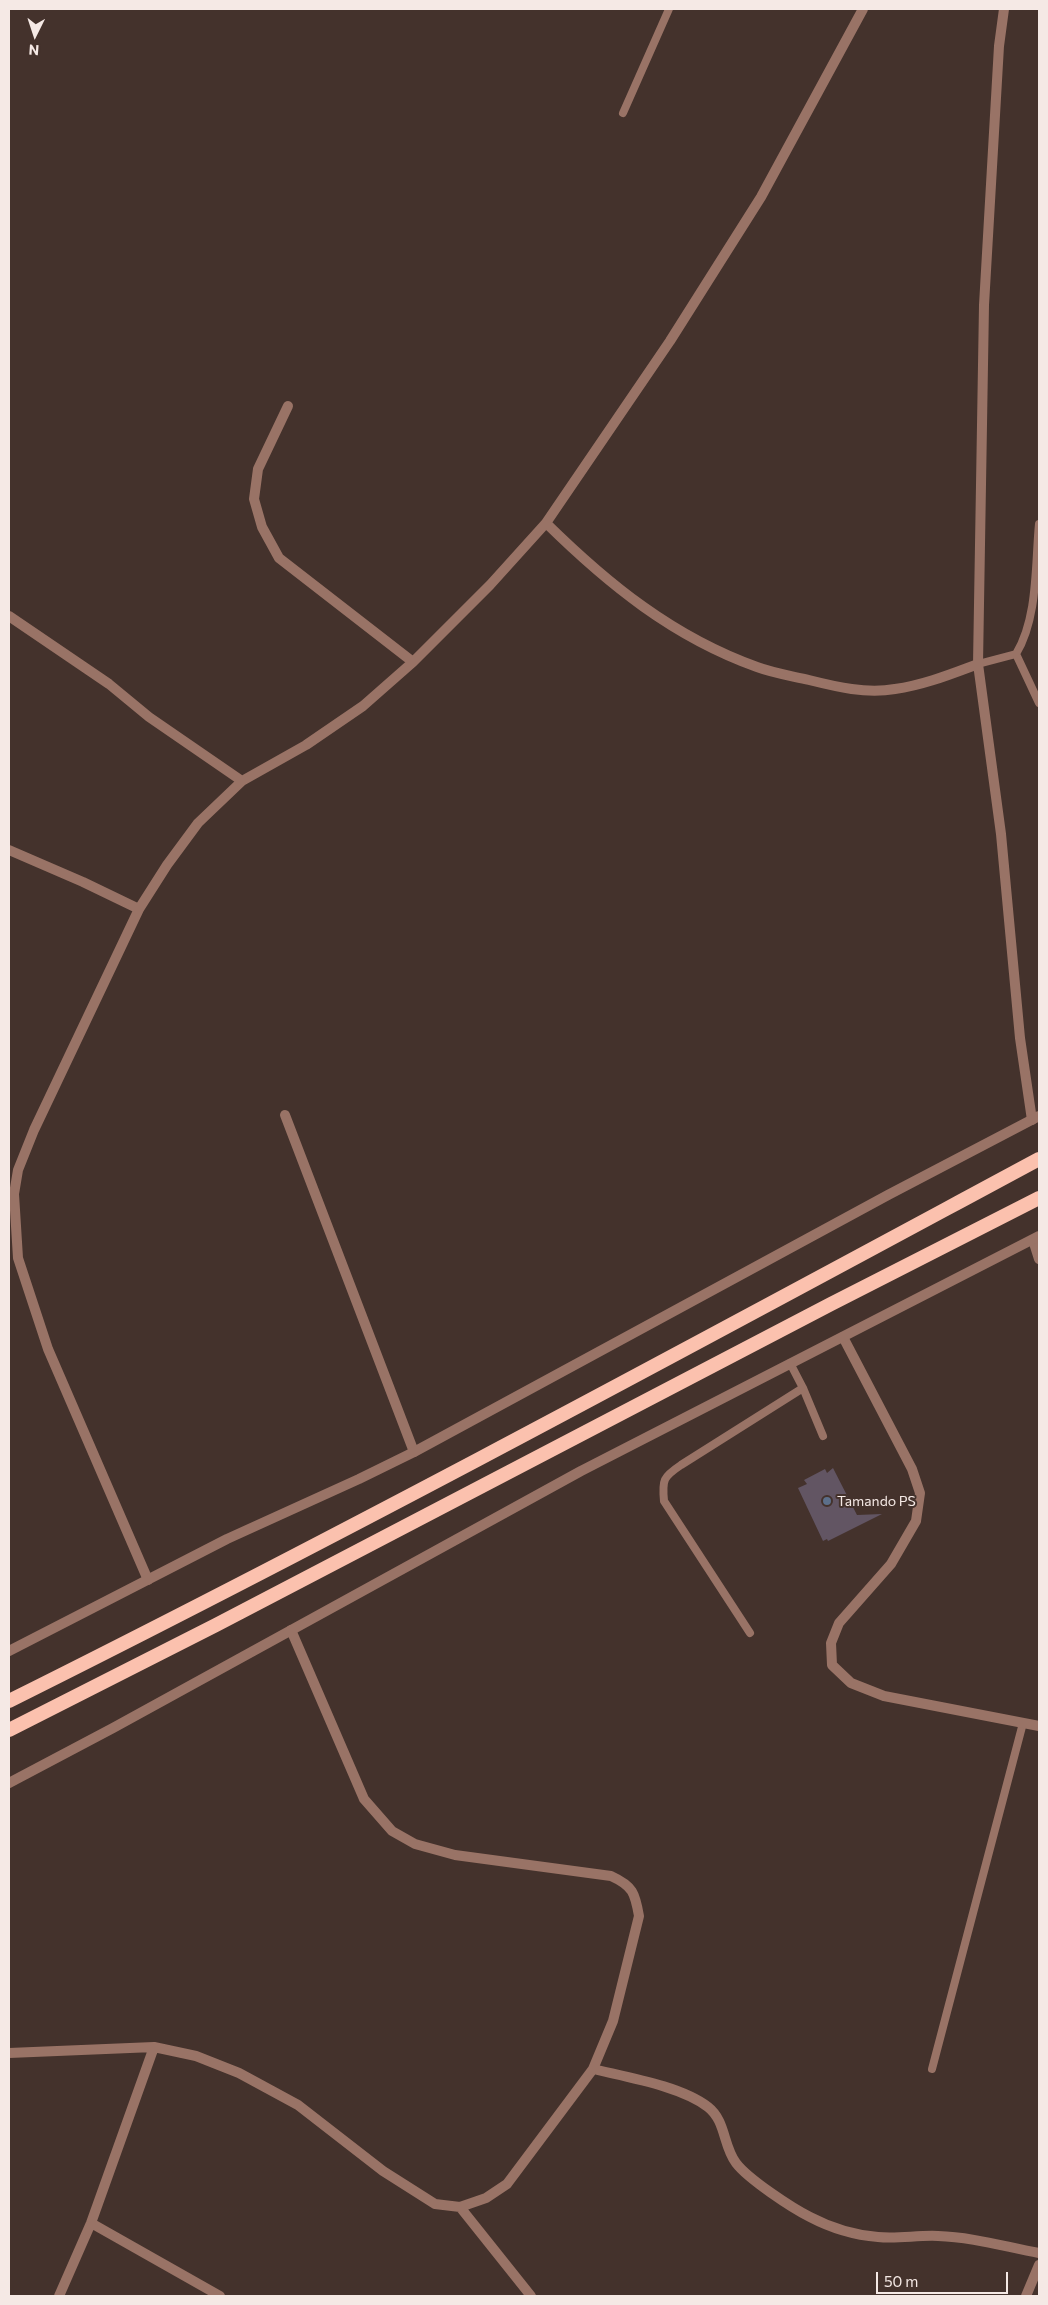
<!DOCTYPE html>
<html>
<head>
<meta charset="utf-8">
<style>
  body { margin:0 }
  #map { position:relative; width:1048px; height:2305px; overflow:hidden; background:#44322c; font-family:Commissioner,sans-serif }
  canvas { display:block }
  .frame { position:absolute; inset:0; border:10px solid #f5e9e5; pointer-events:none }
  .north { position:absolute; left:10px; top:10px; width:50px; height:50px; -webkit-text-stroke:4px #44322c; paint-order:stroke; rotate:184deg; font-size:14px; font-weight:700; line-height:20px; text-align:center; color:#f5e9e5 }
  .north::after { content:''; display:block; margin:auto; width:18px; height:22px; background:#f5e9e5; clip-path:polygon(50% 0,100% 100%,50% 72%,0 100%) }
  .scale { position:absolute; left:876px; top:2272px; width:132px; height:22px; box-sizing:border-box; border:2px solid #f5e9e5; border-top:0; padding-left:6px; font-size:15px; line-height:18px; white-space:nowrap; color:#f5e9e5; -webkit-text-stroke:4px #44322c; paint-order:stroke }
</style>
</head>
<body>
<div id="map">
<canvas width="1048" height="2305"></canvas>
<div class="frame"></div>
<div class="north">N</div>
<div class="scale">50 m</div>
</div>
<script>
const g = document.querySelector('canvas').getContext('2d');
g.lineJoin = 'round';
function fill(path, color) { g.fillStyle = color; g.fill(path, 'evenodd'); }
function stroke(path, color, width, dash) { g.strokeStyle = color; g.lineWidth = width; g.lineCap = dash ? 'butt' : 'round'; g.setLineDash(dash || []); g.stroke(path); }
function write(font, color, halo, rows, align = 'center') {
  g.font = font + ' Commissioner,sans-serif'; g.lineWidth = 4; g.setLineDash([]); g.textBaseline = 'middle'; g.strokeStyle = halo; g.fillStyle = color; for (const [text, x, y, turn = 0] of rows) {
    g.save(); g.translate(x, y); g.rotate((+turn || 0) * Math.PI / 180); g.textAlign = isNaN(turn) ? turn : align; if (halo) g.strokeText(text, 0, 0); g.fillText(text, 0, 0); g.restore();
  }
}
fill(new Path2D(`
  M833,1468L857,1515L882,1514L828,1541L827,1539L823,1541L798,1488L807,1484L804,1480L825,1469L827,1473Z`), '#625563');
stroke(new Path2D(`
  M623,113L669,9
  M1016,654L1039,703
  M978,664L1016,654C1038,618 1035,565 1039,524
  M790,1363L803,1388L823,1436
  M750,1633L664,1501C662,1480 663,1477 681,1465L803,1388
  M932,2069L1023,1723`), '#997366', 8);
stroke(new Path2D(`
  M1004,9L999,46L984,305L978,664L1001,834L1020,1038L1032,1120
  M288,406L258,469L254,499L262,527L279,558L413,662
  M546,523C608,584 673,637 757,667C773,673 792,676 809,680C837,687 866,694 895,689C924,685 951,674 978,664
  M9,616L109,684L149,717L242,781
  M9,850L83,882L139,909
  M285,1115L414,1452
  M1033,1240L1039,1259
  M843,1337L912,1469L920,1493L916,1521L891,1564L839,1623L831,1643L832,1665L851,1683L884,1696L1039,1726
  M148,1580L48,1349L18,1258L14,1194L18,1170L34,1130L139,909L167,865L198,823L242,781L306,745L363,706L413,662L490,585L546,523L670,341L761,197L863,9
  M9,2053L154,2047L196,2056L239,2073L298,2105L383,2171L435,2204L460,2207L486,2198L507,2184L593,2069L613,2021L639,1916C635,1893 633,1886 611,1876L455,1855L415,1844L392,1831L364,1799L291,1630
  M593,2069C626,2077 681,2086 708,2107C726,2121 723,2146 736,2163C748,2179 792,2208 810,2217C831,2228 853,2235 878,2237C898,2239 918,2235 938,2236C972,2237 1006,2247 1039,2253
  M460,2207L531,2296
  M91,2223L220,2296
  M59,2296L91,2223L154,2047
  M1026,2296L1039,2265`), '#997366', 10);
stroke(new Path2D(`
  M9,1651L227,1539L359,1479L414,1452L888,1195L1039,1116
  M9,1783L113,1728L581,1471L1039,1236`), '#997366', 10);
stroke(new Path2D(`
  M9,1701C356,1528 697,1343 1039,1159
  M9,1730L216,1625L831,1304L1039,1198`), '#fbc1ae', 14);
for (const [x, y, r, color] of [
  [827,1501,5,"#5c6f8a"]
]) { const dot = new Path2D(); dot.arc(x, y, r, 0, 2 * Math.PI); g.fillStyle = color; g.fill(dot); stroke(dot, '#44322c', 2); }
write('14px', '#f5e9e5', '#44322c', [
  ["Tamando PS",837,1501]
], 'left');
</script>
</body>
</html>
